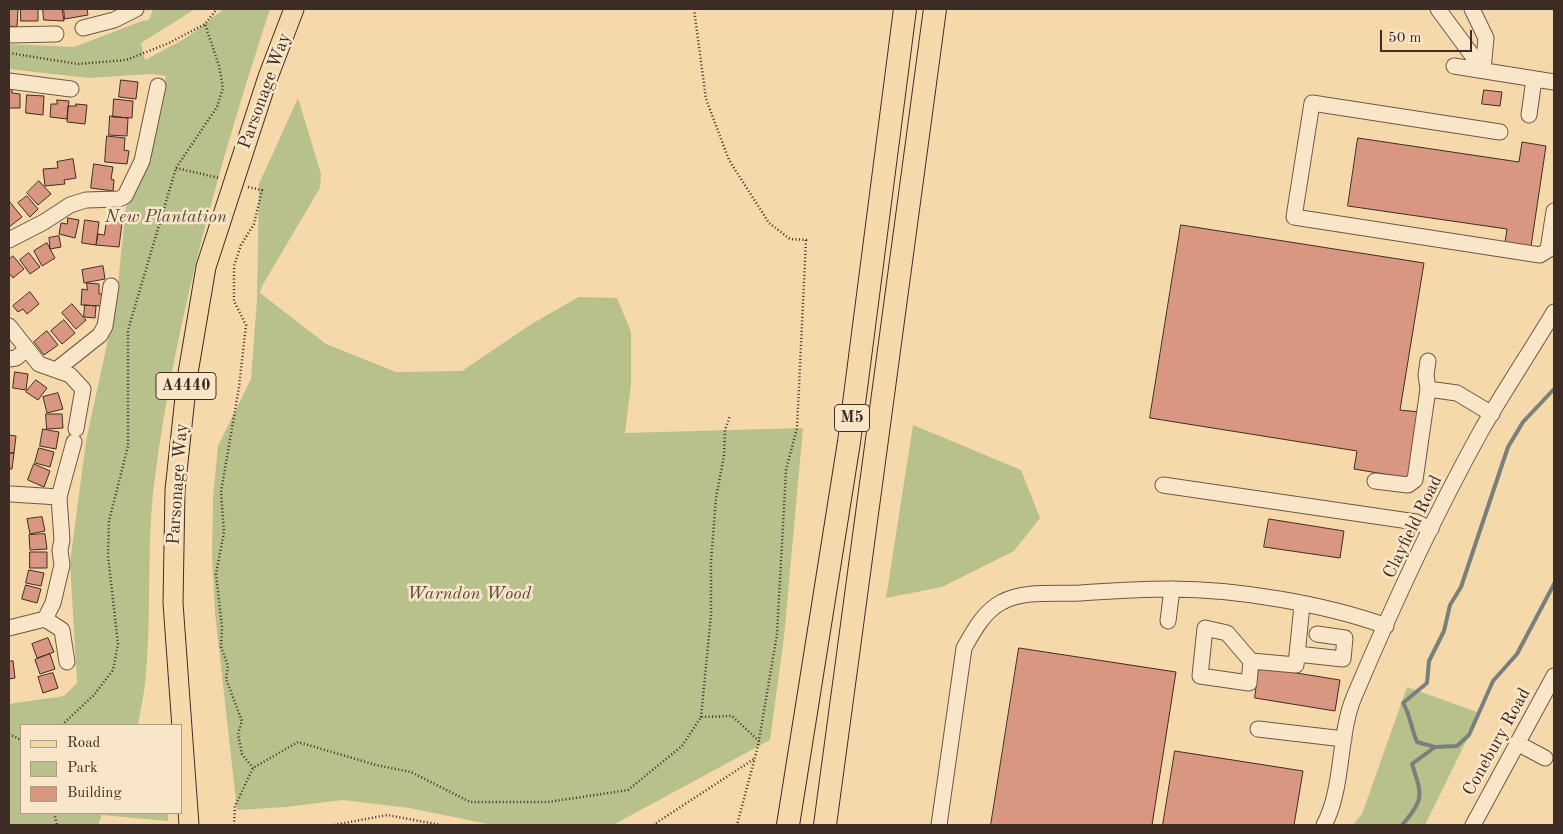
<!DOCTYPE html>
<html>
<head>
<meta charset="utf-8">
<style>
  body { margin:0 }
  #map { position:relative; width:1563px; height:834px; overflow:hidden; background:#f6d9ab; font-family:"Old Standard TT",serif }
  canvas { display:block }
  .frame { position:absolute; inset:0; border:10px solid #3e2d25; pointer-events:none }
  .legend { position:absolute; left:20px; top:724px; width:162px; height:90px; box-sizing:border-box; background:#f9e6c8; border:1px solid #ae9c87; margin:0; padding:6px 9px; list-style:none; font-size:15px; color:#3e2d25 }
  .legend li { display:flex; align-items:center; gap:10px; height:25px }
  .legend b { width:25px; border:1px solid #ae9c87 }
  .scale { position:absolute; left:1380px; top:30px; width:92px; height:22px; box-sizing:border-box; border:2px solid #3e2d25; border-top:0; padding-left:6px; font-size:15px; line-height:18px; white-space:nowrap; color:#3e2d25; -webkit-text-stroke:4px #f9e6c8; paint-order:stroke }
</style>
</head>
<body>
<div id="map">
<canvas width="1563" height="834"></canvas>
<div class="frame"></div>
<ul class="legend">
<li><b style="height:6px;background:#f6d9ab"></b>Road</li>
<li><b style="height:14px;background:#b8c08c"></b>Park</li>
<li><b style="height:14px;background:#d99680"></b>Building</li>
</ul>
<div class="scale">50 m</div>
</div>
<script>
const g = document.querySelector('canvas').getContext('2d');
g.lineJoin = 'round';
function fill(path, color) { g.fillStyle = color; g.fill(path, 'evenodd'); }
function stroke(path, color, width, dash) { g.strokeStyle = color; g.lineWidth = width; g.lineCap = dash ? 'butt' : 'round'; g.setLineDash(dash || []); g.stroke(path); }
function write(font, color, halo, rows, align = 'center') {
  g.font = font + ' "Old Standard TT",serif'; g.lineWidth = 5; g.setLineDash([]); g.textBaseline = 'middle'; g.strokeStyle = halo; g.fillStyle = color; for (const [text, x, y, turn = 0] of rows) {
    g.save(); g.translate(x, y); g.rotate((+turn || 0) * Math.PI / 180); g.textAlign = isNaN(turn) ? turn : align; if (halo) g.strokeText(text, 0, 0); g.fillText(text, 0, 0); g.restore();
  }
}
fill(new Path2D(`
  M153,9H195L141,43L145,60L186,38L224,9H270C220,162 176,317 155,477C146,542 152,608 146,673C145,690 141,708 138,725H21V813H168V821L102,815L98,825H9V704L64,696L77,683L70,563L86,441L116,303L126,206L147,163L166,76L151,74L89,78L9,69V44L74,47L142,21L149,20Z
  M298,98L321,174L320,188L262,286L260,293L326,344L396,372L462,371L533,323L579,297L617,298L631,332V384L625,433L803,428L784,637L770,740L613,825H493L409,808L343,800L286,807L237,810L215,613L212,555L213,498L218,446L251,379L257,299L259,184Z
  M913,425L1021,470L1040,518L1014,551L942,587L886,598Z
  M1407,687L1480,713L1425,825H1353L1362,814Z`), '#b8c08c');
stroke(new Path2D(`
  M1435,747L1457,746L1469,735L1493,681L1517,654L1554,584
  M1402,825C1425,799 1422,795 1412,764L1435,747L1417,742C1411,728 1410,714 1403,703L1427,683L1429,661L1444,631L1450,605L1461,587L1508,447L1523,422L1554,389`), '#79807b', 4);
const building = new Path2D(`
  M9,9H18L17,27L9,26Z
  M21,9H38V21H21Z
  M43,9H62L64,21L44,20Z
  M64,9H87L88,15L65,19Z
  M121,80L138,82L136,99L119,97Z
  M9,88H12V93L20,94V108H9Z
  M1484,90L1502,92L1500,106L1482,104Z
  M27,95L44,96L43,115L26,113Z
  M114,99L133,101L132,118L113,117Z
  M57,100L69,101L67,119L50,117L51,104H57Z
  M76,104L87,105L85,124L67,122L68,106H76Z
  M110,116L128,118L127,136L109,135Z
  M107,136L125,138L124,150L129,151L127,164L105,162Z
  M1358,138L1519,162L1522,142L1546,146L1530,253L1504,249L1507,229L1348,206Z
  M73,159L76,178L64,180L65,184L45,186L43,169L58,168L57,162Z
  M94,164L113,167L111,179L114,180L113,191L91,188Z
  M39,181L51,194L38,205L27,193Z
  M27,196L38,209L30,217L18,203Z
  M9,201L22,217L9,227Z
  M68,218L79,220L75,238L59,234L61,223L67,224Z
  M85,220L99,222L96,245L82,243Z
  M107,220L122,223L119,247L96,245L98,234L104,235Z
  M1181,225L1424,263L1400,410L1419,412L1408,478L1354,469L1357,451L1150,418Z
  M59,236L61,247L50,249L49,238Z
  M47,243L55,258L42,266L34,251Z
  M29,253L40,267L30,274L20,260Z
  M13,256L24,269L13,278L9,273V260Z
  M103,266L105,279L84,283L82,270Z
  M87,283L99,284V294H104L103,306L81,305L82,289L87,290Z
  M30,292L39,304L27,314L23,309L18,312L13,306Z
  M72,304L86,320L76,329L62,313Z
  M85,305L96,306L95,318L84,317Z
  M64,320L75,333L62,344L51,331Z
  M47,331L58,345L44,355L34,342Z
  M15,372L28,374L26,390L13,388Z
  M36,380L47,388L38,400L26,392Z
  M58,393L63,409L47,413L43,397Z
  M46,414H62L63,428L47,429Z
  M43,429L59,432L56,449L40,446Z
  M9,435L16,436L14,453H9Z
  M39,448L54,452L50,467L35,463Z
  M9,453H14L12,469H9Z
  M34,464L50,471L44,487L28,480Z
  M42,517L45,531L30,534L27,519Z
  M1269,519L1344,531L1340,558L1264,547Z
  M45,534L47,549L30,550L29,535Z
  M30,552H47V568H30Z
  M29,570L44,573L41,586L26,583Z
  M26,585L41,589L37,603L22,599Z
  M48,638L54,652L37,658L32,644Z
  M1019,648L1176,672L1152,825H991Z
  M50,654L55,669L40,674L35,660Z
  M13,661L15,678L9,679V662Z
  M1259,667L1340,680L1335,711L1255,698Z
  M53,673L58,688L43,693L38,677Z
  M1175,751L1303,771L1294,825H1163Z`);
fill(building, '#d99680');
stroke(building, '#3e2d25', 1);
const minor = new Path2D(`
  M1438,9L1483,70
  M1472,9L1486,38L1483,70
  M83,28L114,20L136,9
  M9,35L56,34
  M1454,66L1554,82
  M9,81L71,89
  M1529,115L1534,79
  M1500,132L1312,103L1294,217L1540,255L1548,250L1554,211
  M9,240L44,222L70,205L86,200L119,199L125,196L142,161L158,86
  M9,326L39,364L70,375L83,389L76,429
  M9,359L16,358L27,349
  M56,370L100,335L105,326L111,286
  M1428,389L1457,393L1492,414
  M1375,481L1408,485L1415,480L1428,389L1426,375L1428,361
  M1163,485L1416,522L1431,529
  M11,494L59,497
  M45,619L53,603L62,565L60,550L62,540L59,497L74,442
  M45,619L62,630L67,662
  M1168,621L1172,589
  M9,628L45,619
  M1297,654L1343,659L1345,638L1317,634
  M1251,661L1249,683L1200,676L1205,628L1227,633L1251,661L1296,665L1302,605
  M1258,729L1344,739
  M1517,743L1545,758
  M939,825L964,648C973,632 984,611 1002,602C1024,590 1056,594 1080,593C1110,591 1141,589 1171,589C1237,589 1325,604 1386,626
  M1324,825C1344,788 1338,735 1354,697C1392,607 1434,516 1481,431C1504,391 1530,352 1554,312
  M1473,825L1554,676`);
const major = new Path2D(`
  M189,825L173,603L175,490L187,379L206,267L268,77L294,9`);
const highway = new Path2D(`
  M788,825L849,442L905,9
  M825,825L935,9`);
stroke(minor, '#6c5846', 17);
stroke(major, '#3e2d25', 21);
stroke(highway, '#3e2d25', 24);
stroke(new Path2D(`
  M694,9L706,99L729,160L769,223L790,239L806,240L797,428L786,470L777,634L758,746L737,825
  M9,53L78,64L126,60L169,43L205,24L217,9
  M176,168L219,178
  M248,187L262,190L254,224L241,245L234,266V301L246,325L239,387L221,492L224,532L216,574L222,627L221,647L228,666L226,679L242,721L238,734L242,754L253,768
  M701,717L711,615V561L716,498L724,456L725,430L730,416
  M62,725L94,695L113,670L118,644L108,556L109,521L128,446V330L176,168L217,107L223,88L219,66L205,24
  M9,734L21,740
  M54,813L57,825
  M234,825L235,806L253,768L298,742L376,765L411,772L470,802H548L628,790L682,746L701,717L732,716L759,741
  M334,825L387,815L441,825
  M653,825L754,759`), '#3e2d25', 2.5, [1, 2.5]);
stroke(minor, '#f9e6c8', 15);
stroke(major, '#f6d9ab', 19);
stroke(highway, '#f6d9ab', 22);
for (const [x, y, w] of [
  [186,386,60],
  [852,418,35]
]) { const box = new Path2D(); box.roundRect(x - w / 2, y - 13.5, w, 27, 4); g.fillStyle = '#f9e6c8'; g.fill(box); stroke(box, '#3e2d25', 1); }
write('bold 16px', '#3e2d25', null, [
  ["A4440",186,386],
  ["M5",852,418]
]);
write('18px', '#3e2d25', '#f9e6c8', [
  ["Parsonage Way",265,91,-70],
  ["Parsonage Way",178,484,-86],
  ["Clayfield Road",1413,527,-64],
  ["Conebury Road",1497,742,-61]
]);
write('italic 18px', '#564a3a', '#f9e6c8', [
  ["New Plantation",166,217],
  ["Warndon Wood",469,594]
]);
</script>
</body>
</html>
